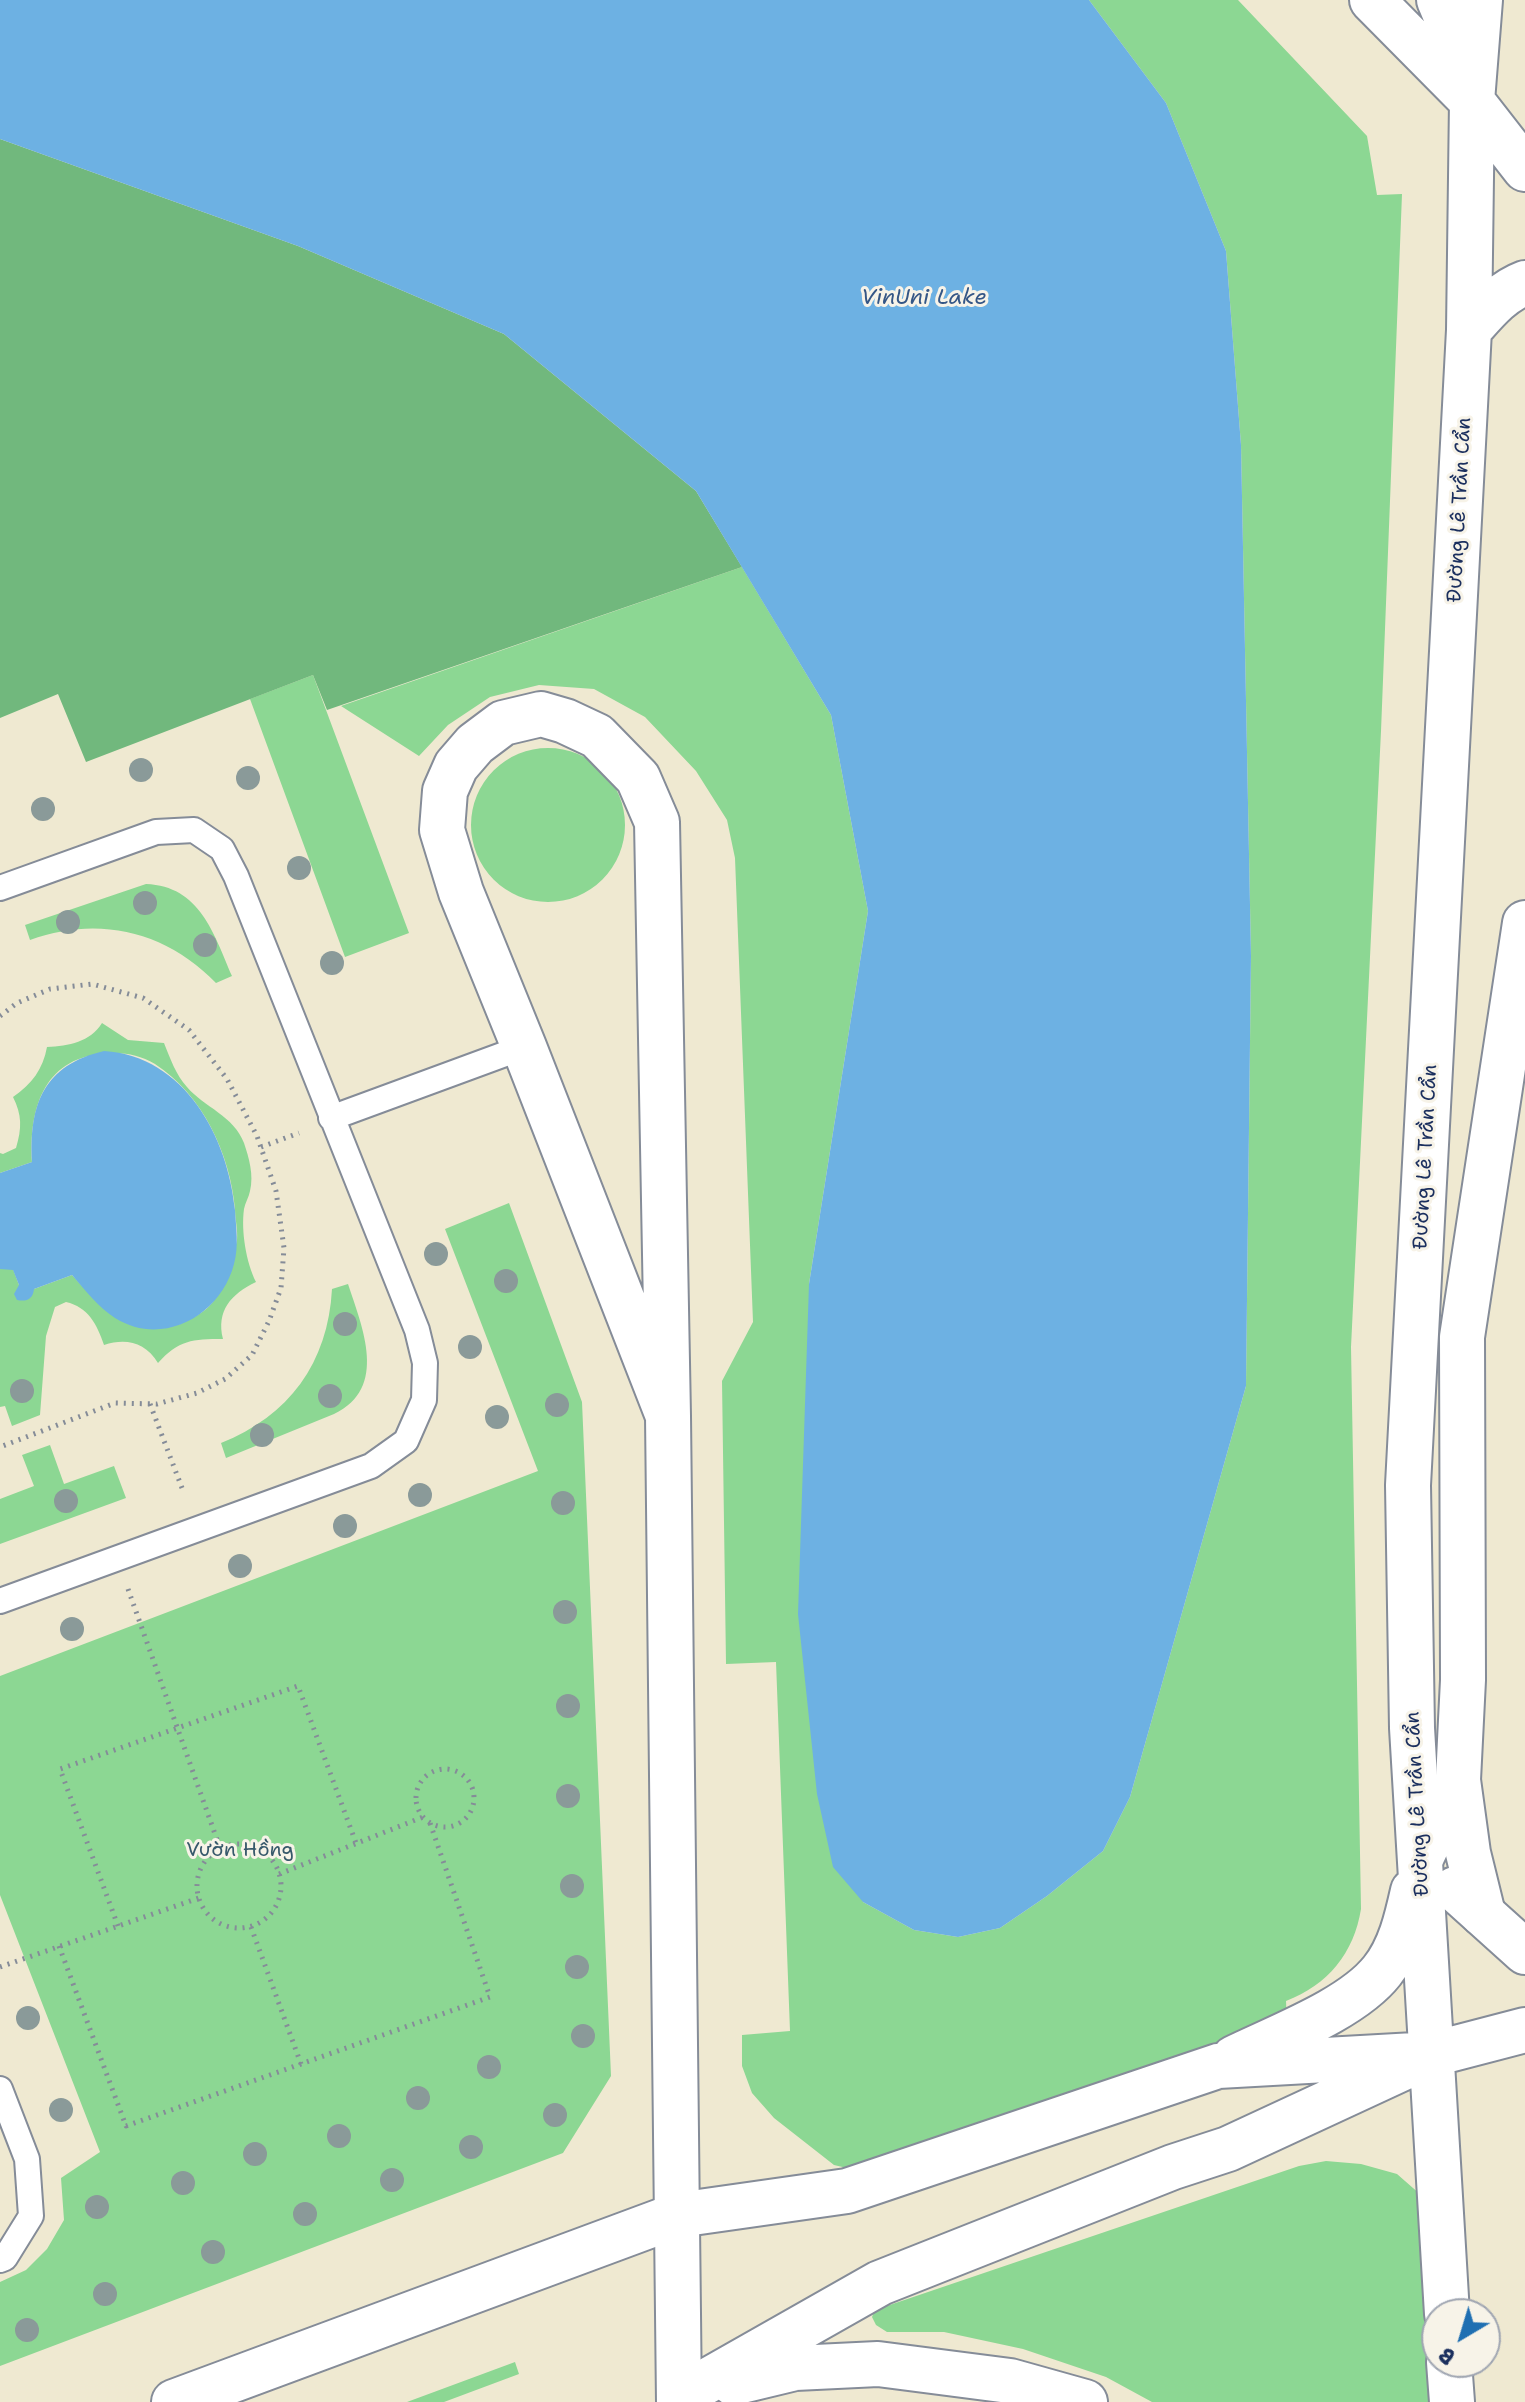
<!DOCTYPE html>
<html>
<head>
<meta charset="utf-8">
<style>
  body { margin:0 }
  #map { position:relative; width:1525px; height:2402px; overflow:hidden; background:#efe9d1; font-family:"Shantell Sans",sans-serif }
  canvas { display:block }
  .north { position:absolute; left:1421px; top:2298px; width:80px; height:80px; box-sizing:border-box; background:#f7f3e8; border:2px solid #9fa5b1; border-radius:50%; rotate:218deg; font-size:22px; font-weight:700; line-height:32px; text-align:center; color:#1b2f5e }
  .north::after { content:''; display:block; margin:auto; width:28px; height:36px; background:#1f6fb2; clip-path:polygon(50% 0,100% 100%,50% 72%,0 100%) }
</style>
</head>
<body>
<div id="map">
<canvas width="1525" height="2402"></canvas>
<div class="north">B</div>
</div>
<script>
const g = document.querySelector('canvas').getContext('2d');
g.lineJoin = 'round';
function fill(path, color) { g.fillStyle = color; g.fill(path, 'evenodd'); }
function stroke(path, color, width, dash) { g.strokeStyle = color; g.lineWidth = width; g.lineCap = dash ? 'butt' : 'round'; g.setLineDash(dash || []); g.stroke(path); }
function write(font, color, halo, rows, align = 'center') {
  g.font = font + ' "Shantell Sans",sans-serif'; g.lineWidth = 6; g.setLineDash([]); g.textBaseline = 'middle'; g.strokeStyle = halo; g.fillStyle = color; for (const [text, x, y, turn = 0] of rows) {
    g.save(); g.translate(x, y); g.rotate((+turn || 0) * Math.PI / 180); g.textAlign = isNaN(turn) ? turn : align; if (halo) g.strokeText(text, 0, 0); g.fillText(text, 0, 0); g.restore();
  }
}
fill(new Path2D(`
  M1089,0H1238L1367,136L1377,195L1402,194L1381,731L1351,1347L1361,1909C1354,1953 1328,1985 1286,2001L1287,2025L851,2169L834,2165L774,2118L752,2093L742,2066V2035L790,2031L776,1662L726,1664L722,1381L753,1322L735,858L727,820L696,771L645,717L594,689L539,685L490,697L448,725L419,756L341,706L742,567L831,715L868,911L809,1284L863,1902L914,1930L958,1937L1000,1928L1047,1896L1103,1851L1130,1797L1246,1386L1251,956L1241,445L1226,251L1166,103Z
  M313,675L409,933L345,957L250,699Z
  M471 825a77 77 0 1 1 154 0a77 77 0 1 1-154 0Z
  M146,884C200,886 214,934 232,976L216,983C166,931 98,915 30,940L25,925Z
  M102,1023L128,1040L164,1043C170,1058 176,1075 187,1087C204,1107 234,1116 244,1143C249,1158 254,1175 250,1191C249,1197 245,1203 244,1209C241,1231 246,1262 256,1282C231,1294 216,1311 223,1339C192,1339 179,1340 158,1363C145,1342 126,1338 104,1345C97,1324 88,1307 66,1302L55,1307L46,1336L40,1415L12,1426L5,1406L0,1407V1269H13L19,1285L34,1289L72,1275L84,1288L178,1325C218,1307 215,1301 229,1263C231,1255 236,1247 237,1240C238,1230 235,1219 235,1209C230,1154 203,1095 155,1064C138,1054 122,1052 102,1054C43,1059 29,1110 32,1162L0,1173V1153L3,1154L16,1148C22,1128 22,1115 13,1097C32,1084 43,1069 47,1047C69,1046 90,1042 102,1023Z
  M509,1203L582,1402L611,2076L563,2153L0,2366V2282L26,2270L47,2249L64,2220L61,2178L100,2152L0,1895V1676L538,1471L445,1229Z
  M348,1284C362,1327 389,1388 334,1414L226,1458L221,1443C289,1416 328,1363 332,1289Z
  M50,1445L64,1484L114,1466L126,1498L0,1544V1499L34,1486L22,1455Z
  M1326,2161L1361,2164L1397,2174L1421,2195L1429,2297V2402H1152L1106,2377L1023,2349L944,2332H887L876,2325L872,2317L875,2310L1299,2166Z
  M515,2362L519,2374L444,2402H407Z`), '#8cd793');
fill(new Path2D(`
  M0,139L298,246L504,334L696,491L742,567L327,710L313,675L86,762L58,694L0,718Z`), '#71b87d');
fill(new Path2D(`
  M0,0H1089L1166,103L1226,251L1241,445L1251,956L1246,1386L1130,1797L1103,1851L1047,1896L1000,1928L958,1937L914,1930L863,1902L833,1867L817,1794L798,1614L809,1284L868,911L831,715L696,491L504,334L298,246L0,139Z
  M104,1051C185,1056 228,1137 235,1210C236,1228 239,1246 234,1264C221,1315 163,1348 115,1318C98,1307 85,1290 72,1275L34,1289C33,1299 27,1302 17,1300L14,1294L19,1285L13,1270L0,1269V1173L32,1162C29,1104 44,1065 104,1051Z`), '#6db1e3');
const lane = new Path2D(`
  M0,888L156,832L194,830L222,849L236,876L417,1330L425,1363L424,1400L406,1441L371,1466L0,1601
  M331,1118L524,1047
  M0,2089L27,2159L31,2216L5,2258L0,2260`);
const street = new Path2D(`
  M668,1416L524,1047L461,892L442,830L445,791L456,766L475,744L503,723L541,714L565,721L597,736L638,778L657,822L668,1416L679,2402`);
const secondary = new Path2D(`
  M1372,0L1472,101L1525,169
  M1439,0L1452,31L1466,75
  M1469,330C1486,311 1501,292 1525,283
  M1455,1889L1525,1952
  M1234,2058C1279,2036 1352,2009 1382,1971C1400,1949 1407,1918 1413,1891
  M1447,2314L1412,1728L1408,1485L1469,330L1472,101L1480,0
  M1449,2362L1452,2402
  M733,2383L795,2368L878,2364L1010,2381L1085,2402
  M679,2397L880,2283L1173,2167L1228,2149L1433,2054L1525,2030
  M174,2402L678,2215L847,2191L1218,2066L1433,2054`);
const highway = new Path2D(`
  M1458,1780L1468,1853L1483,1914
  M1421,1858L1458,1780L1463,1680L1462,1337L1525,923`);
stroke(lane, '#858c98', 28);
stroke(street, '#858c98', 48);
stroke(secondary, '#858c98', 48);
stroke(highway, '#858c98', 48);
stroke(new Path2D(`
  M0,1016L17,1003L50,989L92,984L143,998L189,1030L227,1079L257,1136L276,1191L284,1248L281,1288L269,1321L252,1355L225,1379L197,1393L157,1404L115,1403L0,1447
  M261,1147L299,1133
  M150,1404L182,1488
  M128,1589L220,1848
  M416 1798a29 29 0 1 1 58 0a29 29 0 1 1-58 0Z
  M197 1886a42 42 0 1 1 84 0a42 42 0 1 1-84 0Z
  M279,1874L423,1817
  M118,1926L60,1769L298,1686L356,1843
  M251,1927L301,2064
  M59,1946L126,2126L490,1997L430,1823
  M0,1967L199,1898`), '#858c98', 5, [2, 6]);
stroke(lane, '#fff', 24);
stroke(street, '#fff', 44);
stroke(secondary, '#fff', 44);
stroke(highway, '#fff', 44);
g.fillStyle = '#8a9a99';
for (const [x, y] of [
  [141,770],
  [248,778],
  [43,809],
  [299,868],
  [145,903],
  [68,922],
  [205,945],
  [332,963],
  [436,1254],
  [506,1281],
  [345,1324],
  [470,1347],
  [22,1391],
  [330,1396],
  [557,1405],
  [497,1417],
  [262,1435],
  [420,1495],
  [66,1501],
  [563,1503],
  [345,1526],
  [240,1566],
  [565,1612],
  [72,1629],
  [568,1706],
  [568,1796],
  [572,1886],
  [577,1967],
  [28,2018],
  [583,2036],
  [489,2067],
  [418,2098],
  [61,2110],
  [555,2115],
  [339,2136],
  [471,2147],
  [255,2154],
  [392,2180],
  [183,2183],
  [97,2207],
  [305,2214],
  [213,2252],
  [105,2294],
  [27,2330]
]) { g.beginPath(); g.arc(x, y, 12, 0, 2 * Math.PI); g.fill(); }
write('20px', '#1b2f5e', '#f7f3e8', [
  ["Đường Lê Trần Cẩn",1460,510,-87],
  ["Đường Lê Trần Cẩn",1426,1157,-87],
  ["Đường Lê Trần Cẩn",1418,1804,-93]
]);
write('20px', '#37596b', '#f7f3e8', [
  ["Vườn Hồng",240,1851]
]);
write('italic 22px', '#345686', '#f7f3e8', [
  ["VinUni Lake",924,298]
]);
</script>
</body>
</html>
